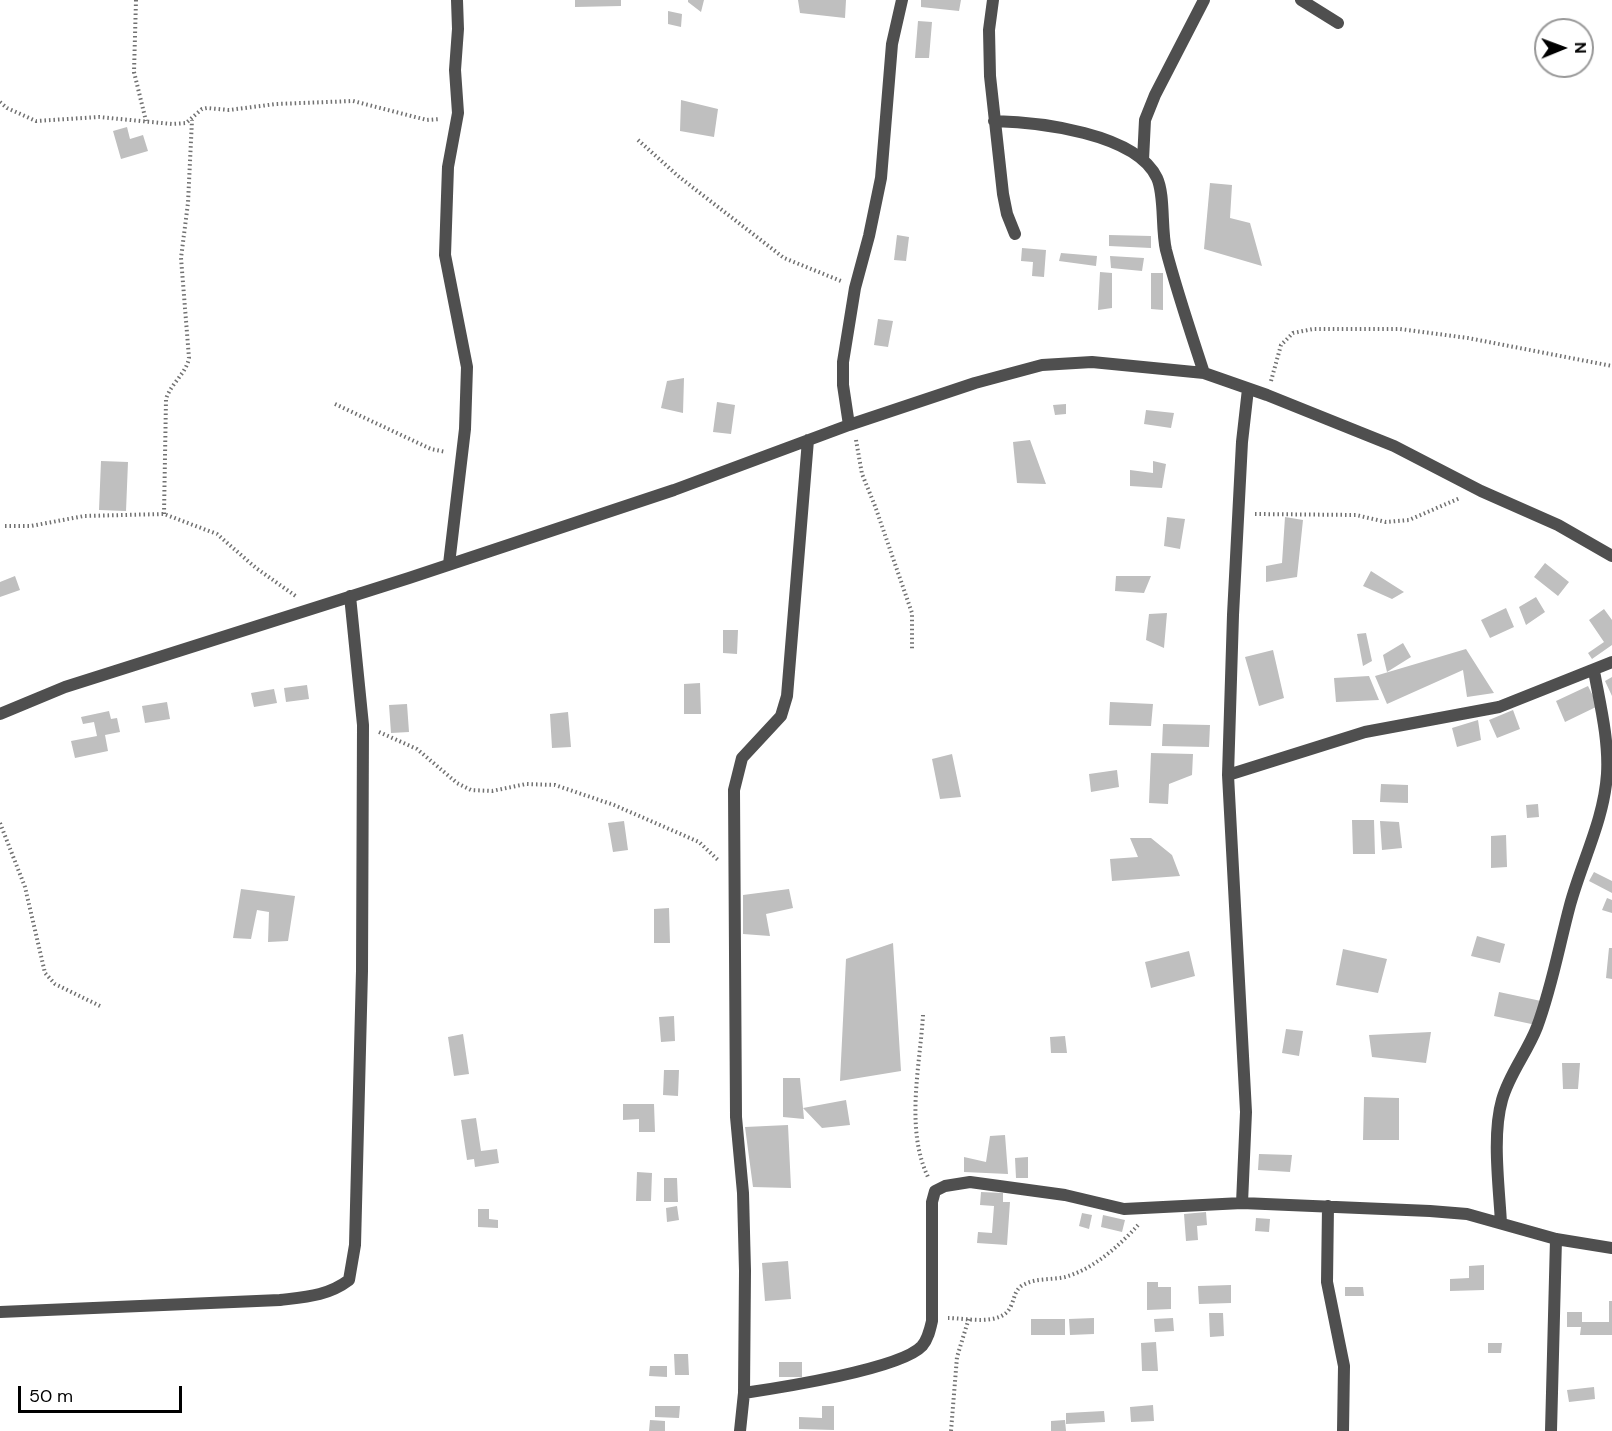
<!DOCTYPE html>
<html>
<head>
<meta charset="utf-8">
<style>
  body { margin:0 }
  #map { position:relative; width:1612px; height:1431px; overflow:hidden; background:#fff; font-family:"DM Sans",sans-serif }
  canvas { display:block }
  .north { position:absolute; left:1534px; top:18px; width:60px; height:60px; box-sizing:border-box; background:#fff; border:2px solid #999; border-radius:50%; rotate:89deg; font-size:16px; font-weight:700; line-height:24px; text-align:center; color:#000 }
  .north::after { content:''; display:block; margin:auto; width:21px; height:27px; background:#000; clip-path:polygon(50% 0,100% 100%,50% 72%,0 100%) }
  .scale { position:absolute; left:18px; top:1386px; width:164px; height:27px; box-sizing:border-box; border:3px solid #000; border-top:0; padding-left:8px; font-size:18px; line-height:21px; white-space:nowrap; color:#000; -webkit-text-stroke:4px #fff; paint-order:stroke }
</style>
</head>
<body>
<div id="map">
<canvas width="1612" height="1431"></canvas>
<div class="north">N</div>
<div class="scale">50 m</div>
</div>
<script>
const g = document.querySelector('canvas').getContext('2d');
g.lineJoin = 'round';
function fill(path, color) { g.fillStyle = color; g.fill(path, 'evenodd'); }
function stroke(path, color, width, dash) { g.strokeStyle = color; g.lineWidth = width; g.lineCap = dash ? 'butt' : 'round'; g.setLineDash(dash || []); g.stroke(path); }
fill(new Path2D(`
  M575,0H621V6L575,7Z
  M688,0H704L701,12L688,2Z
  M798,0H846L845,18L800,13Z
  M921,0H961L959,11L921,7Z
  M668,11L682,14L681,27L668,24Z
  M918,21L932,22L929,58H915Z
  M681,100L718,109L714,137L680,131Z
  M127,127L130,139L143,135L148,151L121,159L113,131Z
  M1210,183L1232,185L1230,218L1250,223L1262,266L1204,249Z
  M897,235L909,237L906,261L894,260Z
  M1109,235L1151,236V248L1109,246Z
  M1022,248L1046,250L1044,277L1032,276L1033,262L1021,261Z
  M1061,253L1097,256L1096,266L1059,261Z
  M1110,256L1144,258L1142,271L1111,268Z
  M1100,272L1112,273V308L1098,310Z
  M1151,273H1163V310L1151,309Z
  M878,319L893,321L888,347L874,345Z
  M684,378L683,413L661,408L667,381Z
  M717,402L735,405L731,434L713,432Z
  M1066,404V414L1055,415L1053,405Z
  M1146,410L1174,413L1171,428L1144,424Z
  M1030,440L1046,484L1017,483L1013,442Z
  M101,461L128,462L126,511L99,510Z
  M1153,461L1166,464L1162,488L1130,486V470L1153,473Z
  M1167,517L1185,519L1180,549L1164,546Z
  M1285,517L1303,520L1297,577L1266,582V566L1282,563Z
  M1545,563L1569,582L1558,596L1534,577Z
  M1371,571L1404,592L1392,599L1363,586Z
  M15,576L20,590L0,597V582Z
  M1116,576H1151L1144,593L1115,591Z
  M1536,597L1545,612L1526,625L1519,607Z
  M1506,608L1514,627L1490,638L1481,620Z
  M1604,609L1612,620V645L1592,659L1588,653L1604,642L1589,620Z
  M1167,613L1164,648L1146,640L1149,614Z
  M723,630H738L737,654L723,653Z
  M1366,633L1372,661L1363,666L1357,634Z
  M1403,643L1411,657L1387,672L1383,655Z
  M1466,649L1494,693L1467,697L1463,670L1387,704L1375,676Z
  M1273,650L1284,698L1259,706L1245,657Z
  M1369,676L1379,700L1336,702L1334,678Z
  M1612,677V696L1605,681Z
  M700,683L701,714H684V684Z
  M307,685L309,699L286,702L284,688Z
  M1588,686L1598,706L1565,722L1556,701Z
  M274,689L277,703L254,707L251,693Z
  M167,702L170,719L145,723L142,706Z
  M1110,702L1153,704L1151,726L1109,725Z
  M407,704L409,732L391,733L389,705Z
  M1513,710L1520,729L1497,738L1489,720Z
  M109,711L111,719L117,718L120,732L105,735L108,751L75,758L71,741L97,736L94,722L83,724L81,717Z
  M568,712L571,747L552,748L550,714Z
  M1478,720L1481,740L1457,747L1452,728Z
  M1163,724L1210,725L1209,747L1162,746Z
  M1151,753L1193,754L1192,775L1169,784L1168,804L1149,803Z
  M952,754L961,797L940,799L932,759Z
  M1117,770L1119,787L1091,792L1089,774Z
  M1381,784L1408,785V803L1380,802Z
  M1538,804L1539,817L1527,818L1526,805Z
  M1352,820H1374L1375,854H1353Z
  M624,821L628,850L613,852L608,823Z
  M1380,821L1399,822L1402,848L1382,850Z
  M1506,835L1507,867L1491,868V836Z
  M1130,838H1151L1172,855L1180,876L1112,881L1110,859L1138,857Z
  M1594,872L1612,881V893L1589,881Z
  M241,889L295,896L288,941L268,942L269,912L257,910L251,939L233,938Z
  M789,889L793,908L766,914L770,936L743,934V895Z
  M1607,898L1612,900V913L1602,910Z
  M669,908L670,943H654V909Z
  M1477,936L1505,944L1500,963L1471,956Z
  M893,943L901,1071L840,1081L846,959Z
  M1609,948H1612V979L1606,978Z
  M1343,949L1387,959L1378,993L1336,985Z
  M1189,951L1195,976L1151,988L1145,962Z
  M1499,992L1541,1001L1536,1025L1494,1016Z
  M674,1016L675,1041L661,1042L659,1017Z
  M1286,1029L1303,1031L1299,1056L1282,1053Z
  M1431,1032L1426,1063L1372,1057L1369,1035Z
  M463,1034L469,1074L454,1076L448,1037Z
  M1065,1036L1067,1053H1051L1050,1037Z
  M1562,1063H1580L1578,1089H1563Z
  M664,1070H679L678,1096L663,1095Z
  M783,1078H800L803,1108L846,1100L850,1125L822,1128L803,1108L804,1119L783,1117Z
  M1364,1097L1399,1098V1140H1363Z
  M623,1104H654L655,1132H639V1119L623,1120Z
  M476,1118L481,1151L497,1149L499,1163L475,1167L474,1159L467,1160L461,1120Z
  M788,1125L791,1188L753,1187L745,1127Z
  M1005,1135L1008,1174L964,1172V1157L986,1162L990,1136Z
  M1259,1154L1292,1155L1290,1172L1258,1170Z
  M1028,1157V1178H1016L1015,1158Z
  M637,1172L652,1173L651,1201H636Z
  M664,1178H677L678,1202H664Z
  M981,1192L1003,1193V1202H1010L1007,1245L977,1243L978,1232L992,1233L994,1206L980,1205Z
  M677,1206L679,1220L667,1222L666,1208Z
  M478,1209H489V1219L498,1220V1228L478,1227Z
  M1206,1212L1207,1225L1197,1226L1198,1240L1186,1241L1184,1214Z
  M1082,1213L1092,1215L1089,1229L1079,1226Z
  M1103,1215L1125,1220L1122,1232L1101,1227Z
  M1256,1218L1270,1219L1269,1232L1255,1231Z
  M788,1261L791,1299L765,1301L762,1263Z
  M1484,1265V1290L1450,1291V1279L1469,1278V1266Z
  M1147,1282H1158V1287H1171V1309L1147,1310Z
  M1231,1285V1303L1199,1304L1198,1286Z
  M1345,1287H1363L1364,1296H1345Z
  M1609,1301H1612V1335H1580L1581,1327H1567V1312H1582V1322H1609Z
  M1209,1313H1223L1224,1336L1210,1337Z
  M1094,1318V1334L1070,1335L1069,1319Z
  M1173,1318L1174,1331L1155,1332L1154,1319Z
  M1031,1319H1065V1335H1031Z
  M1156,1342L1158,1371H1142L1141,1343Z
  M1488,1343H1502L1501,1353H1488Z
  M674,1354H688L689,1375H675Z
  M779,1362H802V1377H779Z
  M650,1366H667V1377L649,1376Z
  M1594,1387L1595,1399L1569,1402L1567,1390Z
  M1153,1405L1154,1421L1131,1422L1130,1407Z
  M655,1406H680L679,1418L655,1417Z
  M822,1406H834V1430L799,1429V1417L822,1418Z
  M1104,1411L1105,1422L1066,1424V1413Z
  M650,1420L665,1421V1431H649Z
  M1065,1420L1066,1431H1051V1421Z`), '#bfbfbf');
stroke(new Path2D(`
  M136,0L134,72L146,121
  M0,102L7,108L36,121L99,117L172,124L186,123L202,109L207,108L229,110L276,104L353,101L427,120L440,119
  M638,140L678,176L784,258L841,281
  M1271,381L1281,345L1293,333L1313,329H1400L1468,338L1612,366
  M335,404L431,449L446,452
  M856,440L862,474L875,506L912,613V651
  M164,514L166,399C171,383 186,374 189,358L181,258L188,203L192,120
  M1255,514L1356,515L1386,522L1409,520L1460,498
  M5,526H31L84,516L164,514L217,534L256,568L297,597
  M379,732L417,749L457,783L471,790L492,791L526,784L555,785L614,805L699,842L718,860
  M0,823L25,887L45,973L55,984L100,1006
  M923,1015C920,1066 905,1129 928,1177
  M948,1318C966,1318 1002,1327 1011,1306C1015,1297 1015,1288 1025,1284C1037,1278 1052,1280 1065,1277C1094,1269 1120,1245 1139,1224
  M951,1431L957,1357L969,1318`), '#717171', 4, [1.5, 3]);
stroke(new Path2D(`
  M993,0L989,30L990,76L1003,194L1007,214L1015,234
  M1301,0L1338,23
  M994,121C1038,122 1136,133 1157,178C1165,195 1161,229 1166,250C1177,292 1191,333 1204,373
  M1143,160L1145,120L1155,95L1204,0
  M849,425L843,385V362L855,288L869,236L881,178L892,44L902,0
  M449,564L465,429L467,367L445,255L448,167L458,113L455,70L458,29L457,0
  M0,714L65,687L409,578L674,490L849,425L975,383L1042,365L1092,362L1204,373L1267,395L1394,446L1481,491L1558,525L1612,556
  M1228,775L1365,732L1499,707L1612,662
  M1242,1203L1246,1112L1228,775L1233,615L1242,442L1248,389
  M1328,1206L1327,1282L1344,1366L1343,1431
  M1501,1223C1499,1186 1492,1135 1502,1100C1509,1074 1527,1053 1537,1027C1552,987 1559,946 1570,905C1582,861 1604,820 1607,774C1609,740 1600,704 1594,671
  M0,1312L280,1300C305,1297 328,1296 349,1280L355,1245L362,971L363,725L350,596
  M744,1393C778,1388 901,1369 922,1346C928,1339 930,1330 932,1321V1202L935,1191L945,1186L970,1182L1065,1195L1124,1209L1242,1203L1430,1211L1467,1214L1556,1239L1612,1248
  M740,1431L744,1393L745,1271L743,1193L736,1117L734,790L742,758L781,716L787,696L808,440
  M1551,1431L1556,1239`), '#4f4f4f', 12);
</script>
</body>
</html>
